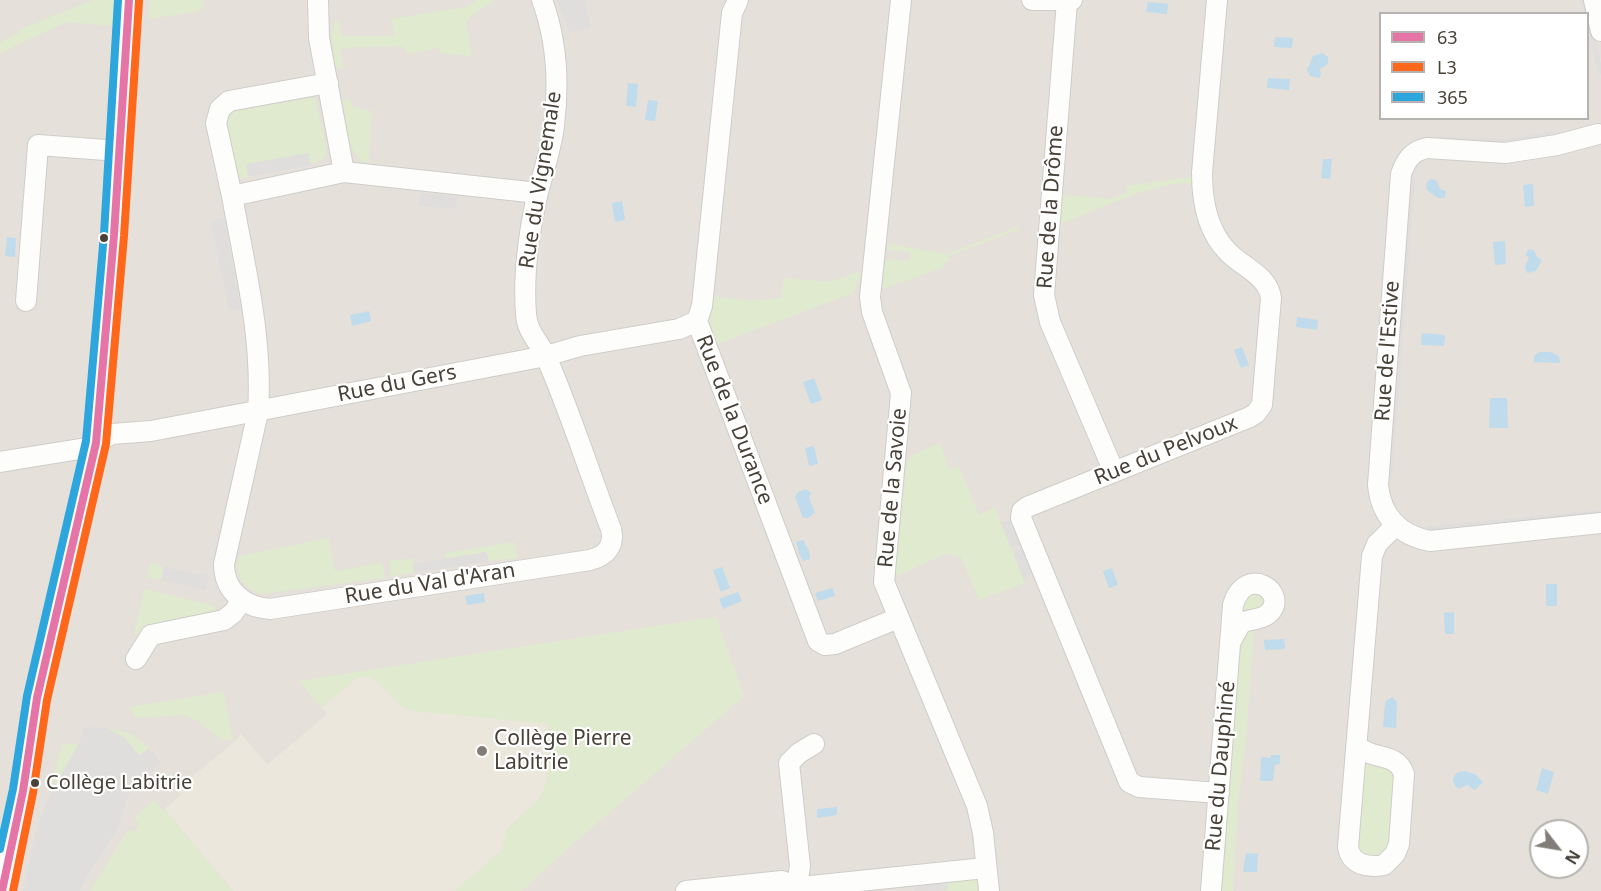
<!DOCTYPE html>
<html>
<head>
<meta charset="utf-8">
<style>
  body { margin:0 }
  #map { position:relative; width:1601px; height:891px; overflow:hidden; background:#f1efec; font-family:"Noto Sans",sans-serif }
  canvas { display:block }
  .legend { position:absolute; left:1379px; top:12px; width:210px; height:108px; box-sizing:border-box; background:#fff; border:2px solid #b5b3af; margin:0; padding:8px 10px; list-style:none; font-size:18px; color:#474138 }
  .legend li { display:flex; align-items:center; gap:12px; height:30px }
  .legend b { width:30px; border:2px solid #b5b3af }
  .north { position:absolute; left:1529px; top:819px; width:60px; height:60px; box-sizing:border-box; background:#fff; border:2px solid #b5b3af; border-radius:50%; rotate:121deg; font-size:16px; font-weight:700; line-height:24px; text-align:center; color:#474138 }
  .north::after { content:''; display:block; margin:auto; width:21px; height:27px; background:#827e77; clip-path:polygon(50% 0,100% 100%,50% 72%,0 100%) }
</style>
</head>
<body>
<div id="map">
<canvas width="1601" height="891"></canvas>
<ul class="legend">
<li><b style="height:8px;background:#e675a7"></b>63</li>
<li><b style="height:8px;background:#ff671b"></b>L3</li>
<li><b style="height:8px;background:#2da6dd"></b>365</li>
</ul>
<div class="north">N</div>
</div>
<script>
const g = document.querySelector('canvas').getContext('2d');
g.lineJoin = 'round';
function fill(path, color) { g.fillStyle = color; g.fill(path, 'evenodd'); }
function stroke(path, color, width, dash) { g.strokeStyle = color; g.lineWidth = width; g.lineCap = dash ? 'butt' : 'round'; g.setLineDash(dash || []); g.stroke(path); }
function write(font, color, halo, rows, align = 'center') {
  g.font = font + ' "Noto Sans",sans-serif'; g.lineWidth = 4.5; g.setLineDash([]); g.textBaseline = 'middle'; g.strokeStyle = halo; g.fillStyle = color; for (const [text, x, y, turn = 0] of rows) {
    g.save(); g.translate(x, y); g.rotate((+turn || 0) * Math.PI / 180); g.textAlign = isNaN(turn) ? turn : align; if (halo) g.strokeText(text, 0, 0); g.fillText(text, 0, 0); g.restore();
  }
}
fill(new Path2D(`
  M0,0H1601V891H0ZM1380,14H1588V118H1380ZM1541,831H1577V867H1541Z`), '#e5e1da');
fill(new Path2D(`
  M716,617L744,696L564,852L522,891H233L164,809L181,795L177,789L239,738L240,732L267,765L327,714L299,681Z`), '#ebe7dc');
fill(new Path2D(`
  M93,0H116L113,26L68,22L20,43L0,54V43L20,32L19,30Z
  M150,0H204V7L195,12L149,19Z
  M476,0H495L466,20L472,56L440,53L441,47L408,54L402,46L356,47L341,50L344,69L335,68L332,40L334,21H339L342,36H395L391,19L466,7Z
  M315,98L326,146V152L323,159L311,165L308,153L246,165L248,177L238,179L228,122H222L224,113L249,104L250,109L301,99Z
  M350,99L352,107L372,111L369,165C345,154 347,123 343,100Z
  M1192,177V184C1164,178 1094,211 1065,222H1059L1062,195L1111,199L1126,193L1127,186Z
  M1017,227L1018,230L948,256L949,261L943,263L944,267L882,289L885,259L910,261V252L888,250L889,244L947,254Z
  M860,271L858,284L853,293L714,345L709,309V296L753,301L781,298L784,278L832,282Z
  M940,443L950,470L959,467L979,515L995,507L1025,583L979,600L961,557L945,554L897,576L895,574L907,461L913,455Z
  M329,538L335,571L382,563L385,578L262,594C244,588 233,575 239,556Z
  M515,542L517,558L489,561L486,552L446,559L445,553Z
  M413,558L414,573L391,576L390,561Z
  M150,563L164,567L161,580L147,577Z
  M144,589L208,604L215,607L216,612L214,617L134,634Z
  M1262,590L1267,604L1254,612L1241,610L1244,595Z
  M716,617L744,696L564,852L522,891H455L502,850L506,830L540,798L547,782L548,724L414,711L402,707L371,676L357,678L323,706L319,705L299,681Z
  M1254,628L1247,731L1238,804L1233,891H1222L1226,845L1221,841L1236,641L1249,630Z
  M224,692L233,740H222L198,721L184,715L136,718L129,707Z
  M107,728L132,734L149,748L140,756L125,738Z
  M70,743L78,745L56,783L52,782L62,744Z
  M1374,761L1382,762L1398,777L1393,840L1384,856H1363L1357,851L1354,838L1360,836L1364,787L1358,784C1360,772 1362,767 1374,761Z
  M154,800L162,810L164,809L233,891H91L97,879L129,829L135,832L139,823L134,820L138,814Z
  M975,877L978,880L981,891H941L947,890V878Z`), '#dfeace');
fill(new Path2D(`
  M557,0H585L591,28L570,33Z
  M1580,0H1586L1601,63V75H1599L1588,29V14L1584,13Z
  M1552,131L1556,137L1505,146L1432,141L1437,136L1510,139Z
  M308,153L311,165L248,177L246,164Z
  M1409,176L1415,180L1392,479L1386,481Z
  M420,193L457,196L456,209L419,206Z
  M224,218L241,309L229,311L211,221Z
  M1600,510L1601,516L1424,532L1428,526Z
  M1000,521H1012L1033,572L1024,581L1014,555L1021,546L1011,547Z
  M486,552L489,561L414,573L412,565L414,564Z
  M164,567L209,576L206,590L161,580Z
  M84,727L107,728L125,738L139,756L149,748L161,762L152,771L142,787L134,789L128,795L119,826L86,878L80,891H23L37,827L45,805L79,743Z
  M947,878L948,890L915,891L914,881Z`), '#e0dedc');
fill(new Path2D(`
  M1148,2L1168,4L1167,14L1146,12Z
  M1275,37L1293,38L1292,48L1274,47Z
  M1322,53L1328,57V64L1320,69L1321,75L1319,78L1310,76L1307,70L1313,56Z
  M1268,78L1290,79L1289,90L1267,88Z
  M628,83L638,84L636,107L626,106Z
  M648,100L658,101L655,121L645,120Z
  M1323,159H1332L1330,179L1321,178Z
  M1430,179L1436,180L1440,189L1446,191L1445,198H1438L1427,190L1426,184Z
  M1533,184L1534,206L1525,207L1523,185Z
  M622,201L625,220L615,222L612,203Z
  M7,237L16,238L15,257L5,256Z
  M1505,241L1506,264L1495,265L1493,242Z
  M1529,249L1534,250L1537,257L1542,260L1536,271L1527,273L1525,267L1529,257L1525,255Z
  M369,311L371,321L352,326L350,315Z
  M1297,317L1318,320L1317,330L1296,327Z
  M1422,333L1445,335L1444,346L1421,345Z
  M1242,347L1249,365L1241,368L1234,350Z
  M1539,352H1550L1559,356L1560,363L1534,362V356Z
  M814,378L822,400L811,404L803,382Z
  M1490,398H1507L1508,428H1489Z
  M814,446L818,464L809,466L805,448Z
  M806,489L811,493L809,498L815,513L808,518H803L795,497L798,492Z
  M803,540L809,551L810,559L803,561L799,553L796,542Z
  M722,567L730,588L721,592L713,570Z
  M1112,568L1118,585L1109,588L1103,571Z
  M1546,584H1557V606H1546Z
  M833,588L835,596L818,601L815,593Z
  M738,592L742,601L723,609L719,599Z
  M484,593L485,602L467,605L465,596Z
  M1454,612V634H1445L1444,613Z
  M1284,639L1285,649L1265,650L1264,640Z
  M1392,697L1397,702L1396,728L1383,727L1385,702Z
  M1271,755H1280V764L1275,765L1273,781H1260L1261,757L1270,758Z
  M1542,768L1554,772L1548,794L1536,790Z
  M1464,771L1475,774L1483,782L1475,790L1467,785L1458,789C1452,783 1451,777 1458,772Z
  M837,807V815L817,818V809Z
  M1246,853L1258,854L1257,872H1243Z`), '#bfdbec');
const street = new Path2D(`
  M318,0L319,38L344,172
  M738,0L732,13L702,306L697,321L818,641L825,645L835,644L898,618
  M901,0L870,297L872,312L901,393L884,582L977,806L983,833L989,891
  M1032,0H1072
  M1217,0L1202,173C1202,201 1207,231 1228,252C1242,267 1268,275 1271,298L1262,405L1256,413L1250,417L1027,507L1022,511L1021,518L1129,782L1139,787L1219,793
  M1594,0L1601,31
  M1067,1L1044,295L1050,322L1114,472
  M1598,134L1557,145L1505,153L1427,148C1412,151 1406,160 1401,174L1378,485C1381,516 1399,535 1430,541L1601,523
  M538,193L344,172L232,196C245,268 263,338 258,412L224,564C224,591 244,607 270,609L590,560C606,556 615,546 611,529C589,472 571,414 547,359C540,342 527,333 526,314C523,275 529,231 538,192C544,170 551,149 554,126C559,84 557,40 542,0
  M232,196L216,123L220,109L229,101L328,83
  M26,301L38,145L119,151
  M0,462L86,448L112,434L151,431L546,356L580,346L679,329L697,321
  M136,659L151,635L224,620L233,613L242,600
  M1357,745C1370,761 1397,751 1404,774L1399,844L1395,854L1384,865C1368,868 1351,865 1348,847L1372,556L1377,544L1395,526
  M2,891L23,791L37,698L96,443L114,235L129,0
  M686,891L782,881L797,887L811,886L985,868
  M796,891L800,866L789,763L799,753L814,744
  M1211,891L1233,605C1246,562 1291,594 1268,614C1261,620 1249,619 1241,623L1231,641`);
stroke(street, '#cfcdc9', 22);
stroke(street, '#fdfdfc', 20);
stroke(new Path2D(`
  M2,891L23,791L37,698L96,443L114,235L129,0`), '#e675a7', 8);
stroke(new Path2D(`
  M13,891L33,793L47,700L106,444L124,236L139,1`), '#ff671b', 8);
stroke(new Path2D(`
  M0,849L13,789L27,696L86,441L104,234L118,0`), '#2da6dd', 8);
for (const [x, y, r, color] of [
  [104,238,5,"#474138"],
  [482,751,6,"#827e77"],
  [35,783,5,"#474138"]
]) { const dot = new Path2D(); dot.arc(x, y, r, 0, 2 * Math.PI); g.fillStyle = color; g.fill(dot); stroke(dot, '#fff', 2); }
write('20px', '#474138', '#fff', [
  ["Collège Labitrie",46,783]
], 'left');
write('21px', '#474138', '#fff', [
  ["Rue du Vignemale",541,180,-81],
  ["Rue de la Drôme",1051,207,-86],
  ["Rue de l'Estive",1388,351,-86],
  ["Rue du Gers",397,384,-11],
  ["Rue de la Durance",734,420,69],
  ["Rue du Pelvoux",1166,451,-22],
  ["Rue de la Savoie",893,488,-85],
  ["Rue du Val d'Aran",430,584,-9],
  ["Rue du Dauphiné",1221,766,-85]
]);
write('21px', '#474138', '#fff', [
  ["Collège Pierre",494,739],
  ["Labitrie",494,763]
], 'left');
</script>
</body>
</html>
